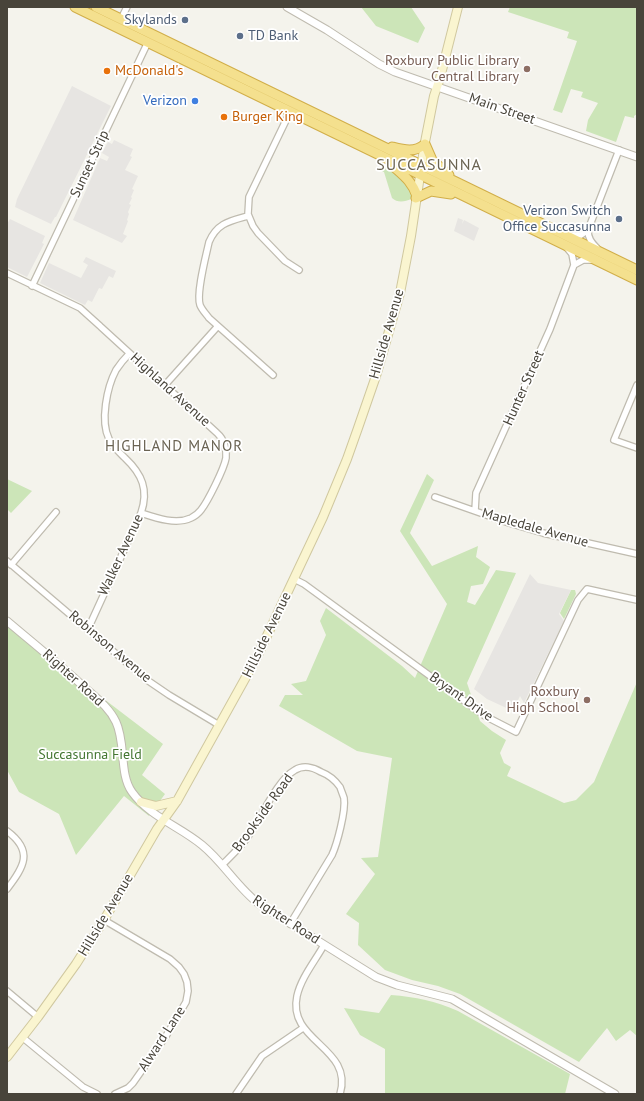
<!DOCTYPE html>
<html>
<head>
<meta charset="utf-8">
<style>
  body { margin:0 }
  #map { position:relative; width:644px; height:1101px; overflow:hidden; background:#f4f3ec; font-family:"PT Sans",sans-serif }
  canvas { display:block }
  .frame { position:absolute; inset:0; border:8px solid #48443a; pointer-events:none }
</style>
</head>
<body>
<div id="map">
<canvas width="644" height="1101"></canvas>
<div class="frame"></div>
</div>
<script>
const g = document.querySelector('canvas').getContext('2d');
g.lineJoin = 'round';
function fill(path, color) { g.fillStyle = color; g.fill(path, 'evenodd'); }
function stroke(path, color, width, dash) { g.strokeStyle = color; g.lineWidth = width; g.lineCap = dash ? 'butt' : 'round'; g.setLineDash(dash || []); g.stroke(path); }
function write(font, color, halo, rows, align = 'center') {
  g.font = font + ' "PT Sans",sans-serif'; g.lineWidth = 3.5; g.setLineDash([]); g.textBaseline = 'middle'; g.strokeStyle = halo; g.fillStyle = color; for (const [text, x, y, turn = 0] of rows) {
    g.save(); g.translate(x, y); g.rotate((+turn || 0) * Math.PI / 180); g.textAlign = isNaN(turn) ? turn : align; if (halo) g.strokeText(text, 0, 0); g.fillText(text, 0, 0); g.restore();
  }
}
fill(new Path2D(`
  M361,7H411L425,28L418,43L376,26Z
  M510,7H637V114L634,116V118L625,116L616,142L586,131L588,120L598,103L581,97L583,92L571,89L562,113L553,110L577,41L567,38L569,32L508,12Z
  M384,166C395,172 415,184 411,199C405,202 397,203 392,198L384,172L381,171V167Z
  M427,474L434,480L410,533L432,566L478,546L476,557L490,567L483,584L471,586L467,602L475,605L496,570L516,573L467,683L480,721L492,731L506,740L500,753L504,763L511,767L507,776L564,803L576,800L594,782L637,682V1036L630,1030L616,1041L607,1028L579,1062L460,994L438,986L412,980L385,970L358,945L359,923L346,914L375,874L361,858L378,857L392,758L357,751L279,706L285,695H303L291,684L306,681L326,635L320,621L326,608L402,666L415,678L447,604L400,531Z
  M7,479L32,491L11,513L7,509Z
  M571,590H575L576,594L564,619L560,613Z
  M7,625L163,744L142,775L165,794L149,816L124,796L76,855L59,814L19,792L7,770Z
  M391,995C416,997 435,1001 458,1011L570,1074L565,1094H385V1049L360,1035L344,1008L379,1013Z`), '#cce5b8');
fill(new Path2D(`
  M72,86L111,106L56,217H55L51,224L15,207L17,199Z
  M114,140L133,149L130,156L132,157L125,170L138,176L132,189L134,190L131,197L132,198L129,204L131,205L128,212L129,214L127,220L128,221L123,234L127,236L122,243L73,220L100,158L107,161L109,157L102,153L108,142L112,144Z
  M458,218L463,220L462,224L464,220L479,228L474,241L454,231Z
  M10,219L45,236L42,243L44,244L27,277L7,267V224Z
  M86,257L116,271L113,278L109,276L102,289L99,288L92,302L88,300L85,305L40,283L49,263L81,278L88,265L83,262Z
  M530,574L538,583L571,590L559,614L564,621L524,703L520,696L513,711L487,699L474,689Z`), '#e7e5e2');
const minor = new Path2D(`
  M121,19L127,7
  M290,112L249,197L248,214L253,226L258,233L285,261L299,270
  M248,216C230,221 217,223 209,242C206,256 196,293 200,305C202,310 206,314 209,318L273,375
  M570,235H581L588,230
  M597,248C591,242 588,238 588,230L619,150
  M574,265L583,260H593
  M7,273L80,308L100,326
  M32,286L148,42
  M101,327L217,433C224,439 227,449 226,458C224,469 208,501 201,510C198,514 195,516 191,518C176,525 156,518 141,513
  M165,385L218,326
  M637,385L614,440L637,448
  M435,497L509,523L543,533L637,554
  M475,511L476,493L550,329L574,265L572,254L567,248
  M7,561L147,680L169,695L219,725
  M11,565L56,512
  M294,579L304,584L485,716L516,732L578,600L587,589L637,600
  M88,629L141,513C149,490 142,474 125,458C119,452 113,447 109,439C100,421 107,387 116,370C120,364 124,359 129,354
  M7,831C34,851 24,867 7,889
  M222,865C232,855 242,846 249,835C261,818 277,780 295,770C303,765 313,767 321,772C329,775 335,780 340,787C341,790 343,795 344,798C346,811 337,844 332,855L290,924
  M104,920L170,959L179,967L184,974L187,982L188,991L186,1002L166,1036L133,1083L128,1088L115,1094
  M324,945C315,961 301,978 297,996C287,1042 354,1047 340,1094
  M7,991L38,1017
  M22,1037L83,1087L97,1094
  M236,1094L262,1056L303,1028`);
const tertiary = new Path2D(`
  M287,7L327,30L379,64L395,72L637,157
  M7,621C33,643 59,664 83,686C95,697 109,707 116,722C126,743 119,774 132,792C150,817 179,826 202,845C223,862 237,887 259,904L376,977L397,985L452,999L615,1094`);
const secondary = new Path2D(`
  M141,802L156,806L177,801
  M7,1057L38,1017L76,964L104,920L157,829L177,801L256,659L323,517L347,459L358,428L376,376L400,293L411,236L425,142L434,96L440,78L458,7`);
const trunk = new Path2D(`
  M75,7L637,280
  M96,7L637,270
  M392,147C404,150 415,153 425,144L432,160L449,175
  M392,165C403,175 412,181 417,196
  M416,198L431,191L451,194`);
stroke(minor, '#bfbbaf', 8);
stroke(tertiary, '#bfbbaf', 9);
stroke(secondary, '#d0c89f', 10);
stroke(trunk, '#d1ae49', 11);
stroke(minor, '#fff', 5.5);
stroke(tertiary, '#fff', 7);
stroke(secondary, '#faf5d0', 8);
stroke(trunk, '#f4e08e', 9);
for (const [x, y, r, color] of [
  [185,20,4,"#5c6f8a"],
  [240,36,4,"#5c6f8a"],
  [527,69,4,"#8d6e63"],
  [107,71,4,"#e8710a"],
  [195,101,4,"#3f7fe0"],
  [224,117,4,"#e8710a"],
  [619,219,4,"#5c6f8a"],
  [587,700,4,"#8d6e63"]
]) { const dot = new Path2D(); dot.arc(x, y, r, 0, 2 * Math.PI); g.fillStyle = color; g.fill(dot); stroke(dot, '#fff', 1.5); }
write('14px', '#4e5e75', '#fff', [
  ["Skylands",177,20],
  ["TD Bank",248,36,"left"],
  ["Verizon Switch",611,211],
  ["Office Succasunna",611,227]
], 'right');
write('14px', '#785e54', '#fff', [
  ["Roxbury Public Library",519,61],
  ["Central Library",519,77],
  ["Roxbury",579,692],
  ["High School",579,708]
], 'right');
write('14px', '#c56008', '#fff', [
  ["McDonald's",115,71],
  ["Burger King",232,117]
], 'left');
write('14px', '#366cbe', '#fff', [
  ["Verizon",187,101]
], 'right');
write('14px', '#48443a', '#fff', [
  ["Main Street",502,109,19],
  ["Sunset Strip",90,164,-65],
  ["Hillside Avenue",387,334,-74],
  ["Hunter Street",524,388,-66],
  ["Highland Avenue",170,390,42],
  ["Mapledale Avenue",535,528,16],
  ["Walker Avenue",121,555,-65],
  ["Hillside Avenue",267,635,-64],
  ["Robinson Avenue",110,647,40],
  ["Righter Road",73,678,42],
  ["Bryant Drive",461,697,35],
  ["Brookside Road",263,813,-54],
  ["Hillside Avenue",106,915,-59],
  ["Righter Road",286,920,33],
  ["Alward Lane",162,1039,-57]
]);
write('14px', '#437631', '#fff', [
  ["Succasunna Field",90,755]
]);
g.letterSpacing = '1px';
write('15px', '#6a6352', '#fff', [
  ["HIGHLAND MANOR",174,447]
]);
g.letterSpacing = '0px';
g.letterSpacing = '1px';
write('16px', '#6a6352', '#fff', [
  ["SUCCASUNNA",429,165]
]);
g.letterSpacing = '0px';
</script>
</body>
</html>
